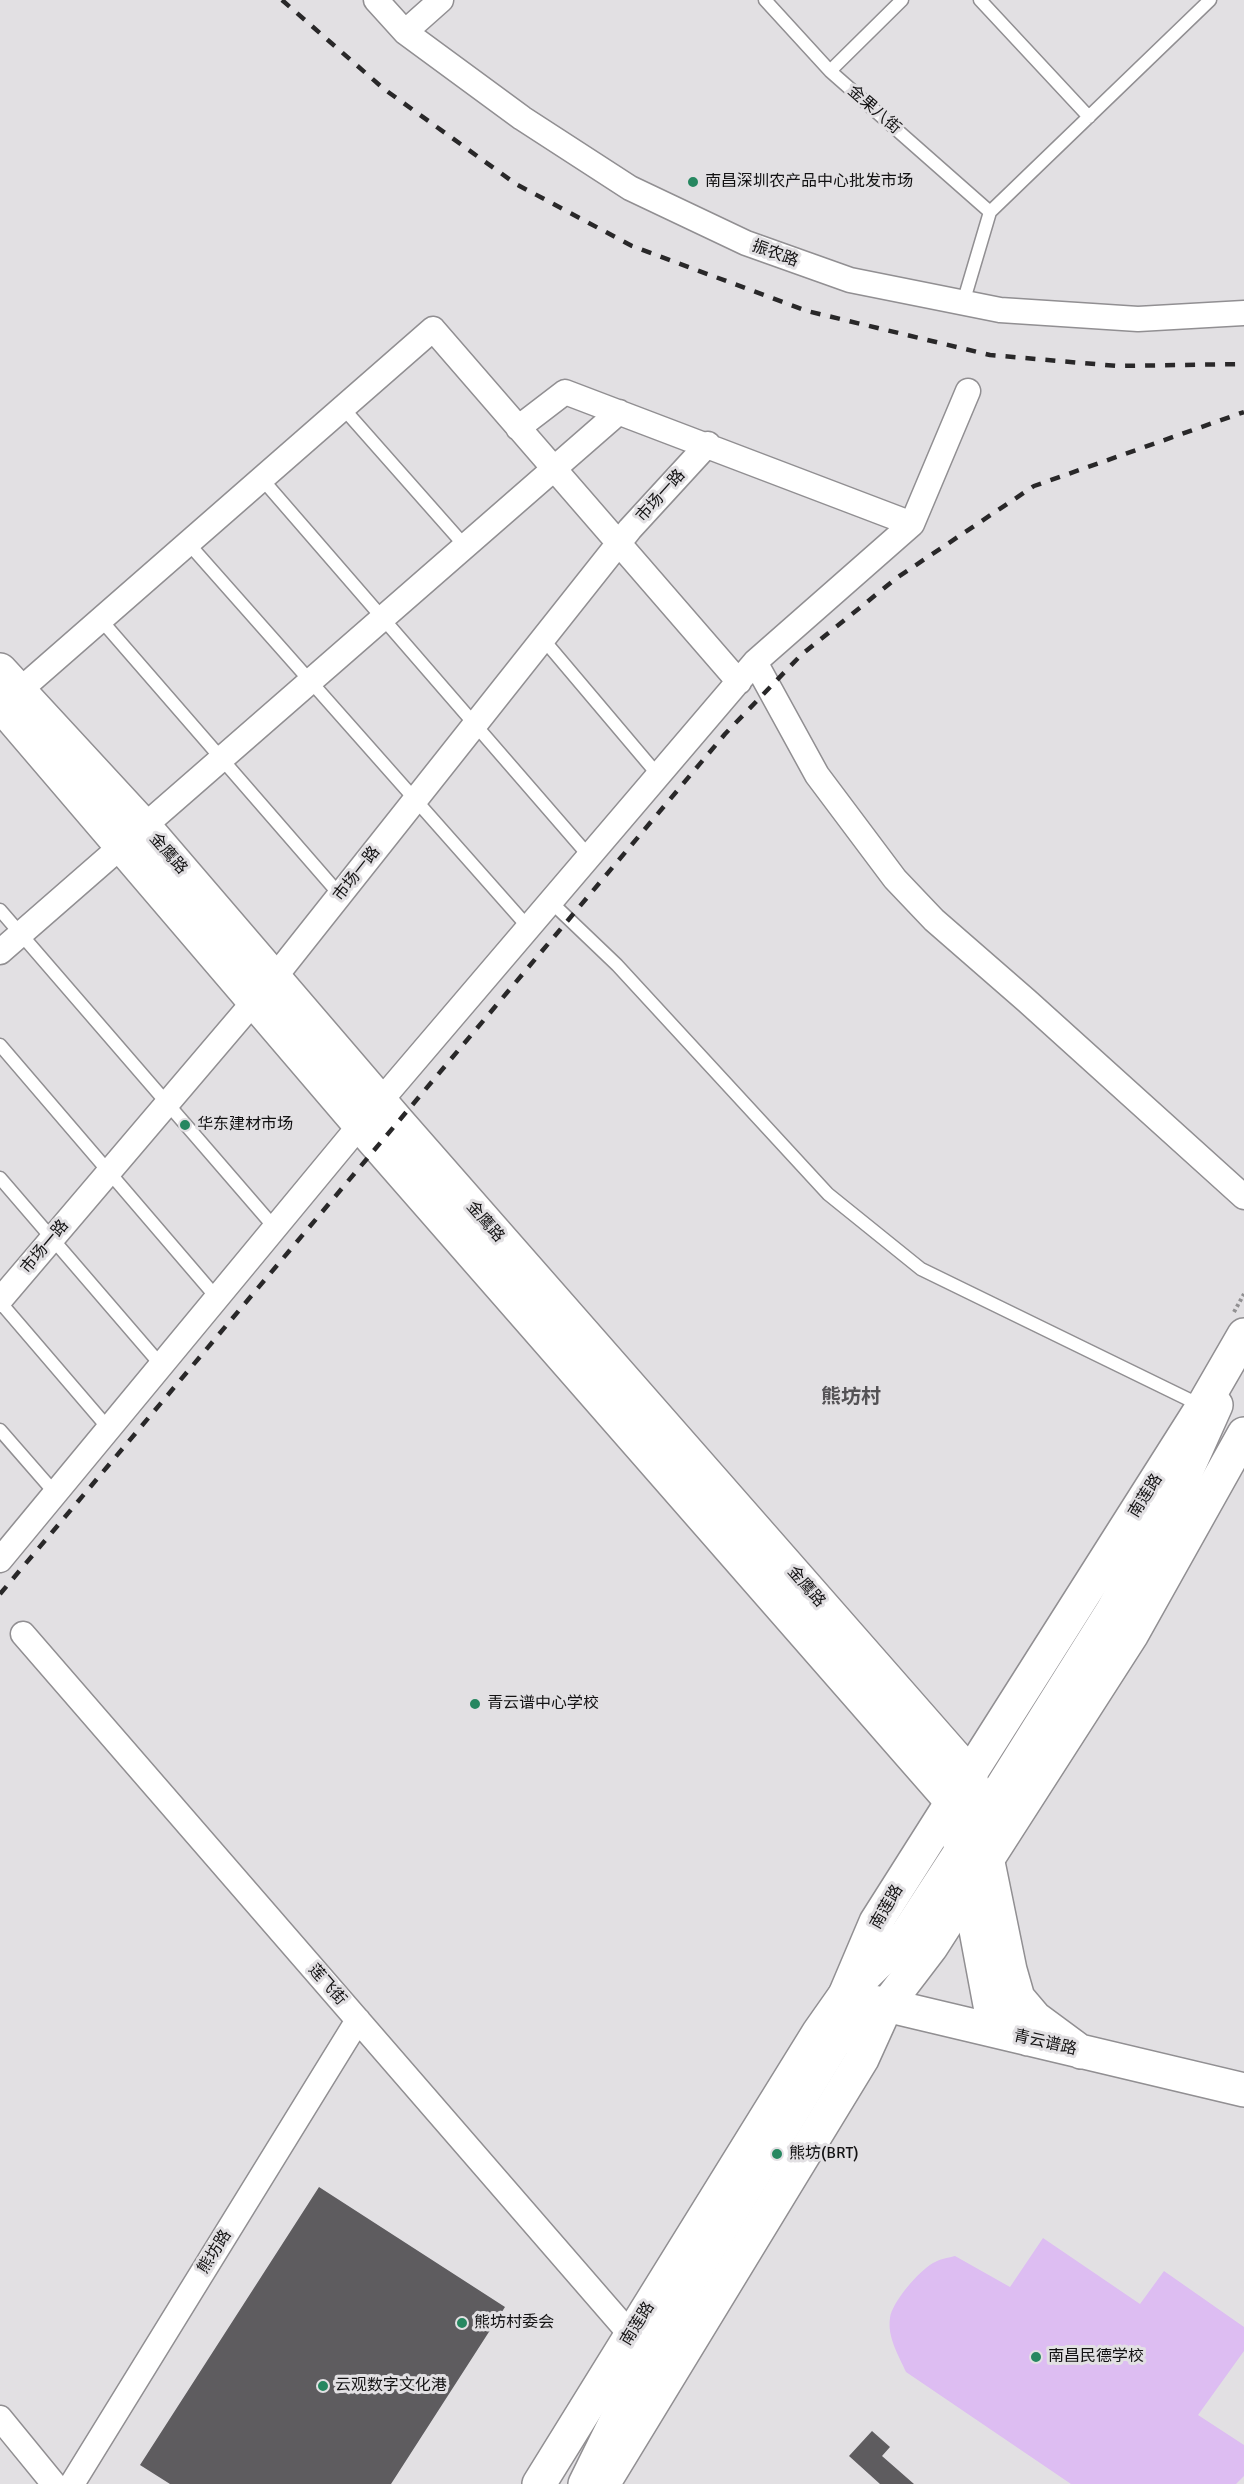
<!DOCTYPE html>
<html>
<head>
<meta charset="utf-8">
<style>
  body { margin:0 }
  canvas { display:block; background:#e2e0e3 }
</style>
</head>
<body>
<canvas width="1244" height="2484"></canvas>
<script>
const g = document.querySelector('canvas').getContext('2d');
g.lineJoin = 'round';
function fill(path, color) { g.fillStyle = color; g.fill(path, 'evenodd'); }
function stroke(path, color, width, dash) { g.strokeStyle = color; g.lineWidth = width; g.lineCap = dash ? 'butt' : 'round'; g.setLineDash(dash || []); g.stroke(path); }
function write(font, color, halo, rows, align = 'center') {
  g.font = font + ' Signika,"Noto Sans SC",sans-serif'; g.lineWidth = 6; g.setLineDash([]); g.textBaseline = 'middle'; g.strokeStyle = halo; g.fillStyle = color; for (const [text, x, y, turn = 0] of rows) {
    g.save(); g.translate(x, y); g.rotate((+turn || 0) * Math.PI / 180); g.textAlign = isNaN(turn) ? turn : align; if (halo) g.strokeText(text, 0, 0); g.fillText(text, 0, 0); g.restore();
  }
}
fill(new Path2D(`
  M1043,2238L1140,2304L1164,2271L1244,2327V2351L1198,2415L1244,2445V2476L1236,2484H1071L906,2372C899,2356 887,2337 890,2318C892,2302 919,2271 933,2263C940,2259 947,2258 955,2256L1010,2287Z`), '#ddbdf2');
fill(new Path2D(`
  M319,2187L505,2307L391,2484H170L140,2465Z
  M872,2431L890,2447L882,2456L914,2484H880L849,2456Z`), '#5e5c5f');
const lane = new Path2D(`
  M765,0L830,71L990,212
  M980,0L1089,117
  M830,71L902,0
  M963,303L990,212L1210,0
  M343,408L465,546
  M262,479L589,856
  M188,543L528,927
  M101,620L340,895
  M543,639L658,775
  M550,901L617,965L828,1194L921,1269L1202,1406
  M0,910L275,1228
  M0,1045L217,1298
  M0,1178L161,1365
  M0,1302L109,1429
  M0,1430L55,1493`);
const street = new Path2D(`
  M376,0L405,32L522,118L630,188L746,243L850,280L1000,310L1138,319L1244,313
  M405,32L441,0
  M518,428L565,392L912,524
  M755,662L817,775L895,879L934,920L1027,1001L1244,1197
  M19,691L433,329L739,682
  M0,952L619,412
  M0,1300L274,978L630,529L708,444
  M0,1560L360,1125L755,662L912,524L968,391
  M23,1634L631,2335
  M0,2418L54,2484
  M72,2484L358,2020`);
const secondary = new Path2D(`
  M0,670L144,826L398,1122L970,1774L1010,1970L1018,1998L1035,2018L1081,2052
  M0,704L360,1125L952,1802L990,2005L1028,2039
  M845,1995L907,1934L980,1822L1113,1610L1182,1481L1216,1405
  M865,2000L1244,2090
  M585,2484L669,2314L835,2041L886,2006`);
const highway = new Path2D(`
  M539,2484L819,2032L845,1995L876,1922L1203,1406L1244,1335
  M603,2484L862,2059L886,2006L931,1947L1132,1634L1244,1434`);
stroke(lane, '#918f92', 15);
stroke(street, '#918f92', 27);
stroke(secondary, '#918f92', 36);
stroke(highway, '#918f92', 36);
stroke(new Path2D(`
  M1234,1312L1244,1294`), '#919092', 4, [3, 3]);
stroke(lane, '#fff', 12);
stroke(street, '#fff', 24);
stroke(secondary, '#fff', 33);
stroke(highway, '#fff', 33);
stroke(new Path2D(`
  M282,0L384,89L516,184L632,246L807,311L990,355L1117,366L1244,364
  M0,1594L725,734L801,655L898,577L1034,486L1244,412`), '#292829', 4.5, [10, 10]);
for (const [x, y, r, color] of [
  [693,182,6,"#268760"],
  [185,1125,6,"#268760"],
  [475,1704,6,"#268760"],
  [777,2154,6,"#268760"],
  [462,2323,6,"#268760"],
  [1036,2357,6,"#268760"],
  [323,2386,6,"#268760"]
]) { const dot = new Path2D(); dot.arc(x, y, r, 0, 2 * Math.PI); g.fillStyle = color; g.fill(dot); stroke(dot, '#e2e0e3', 2); }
write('16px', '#131213', '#e2e0e3', [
  ["金果八街",874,110,41],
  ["振农路",775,254,20],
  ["市场一路",661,496,-48],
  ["金鹰路",168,854,49],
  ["市场一路",357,874,-52],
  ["金鹰路",485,1222,49],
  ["市场一路",45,1247,-50],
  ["南莲路",1146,1496,-58],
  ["金鹰路",806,1587,49],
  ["南莲路",887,1907,-60],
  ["莲飞街",327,1985,49],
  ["青云谱路",1045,2043,13],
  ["熊坊路",215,2252,-58],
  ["南莲路",638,2324,-58]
]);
write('16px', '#131213', '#e2e0e3', [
  ["南昌深圳农产品中心批发市场",705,182],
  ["华东建材市场",197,1125],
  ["青云谱中心学校",487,1704],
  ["熊坊(BRT)",789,2154],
  ["熊坊村委会",474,2323],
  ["南昌民德学校",1048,2357],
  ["云观数字文化港",335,2386]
], 'left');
write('bold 20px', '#545255', '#e2e0e3', [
  ["熊坊村",851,1398]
]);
</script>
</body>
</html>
